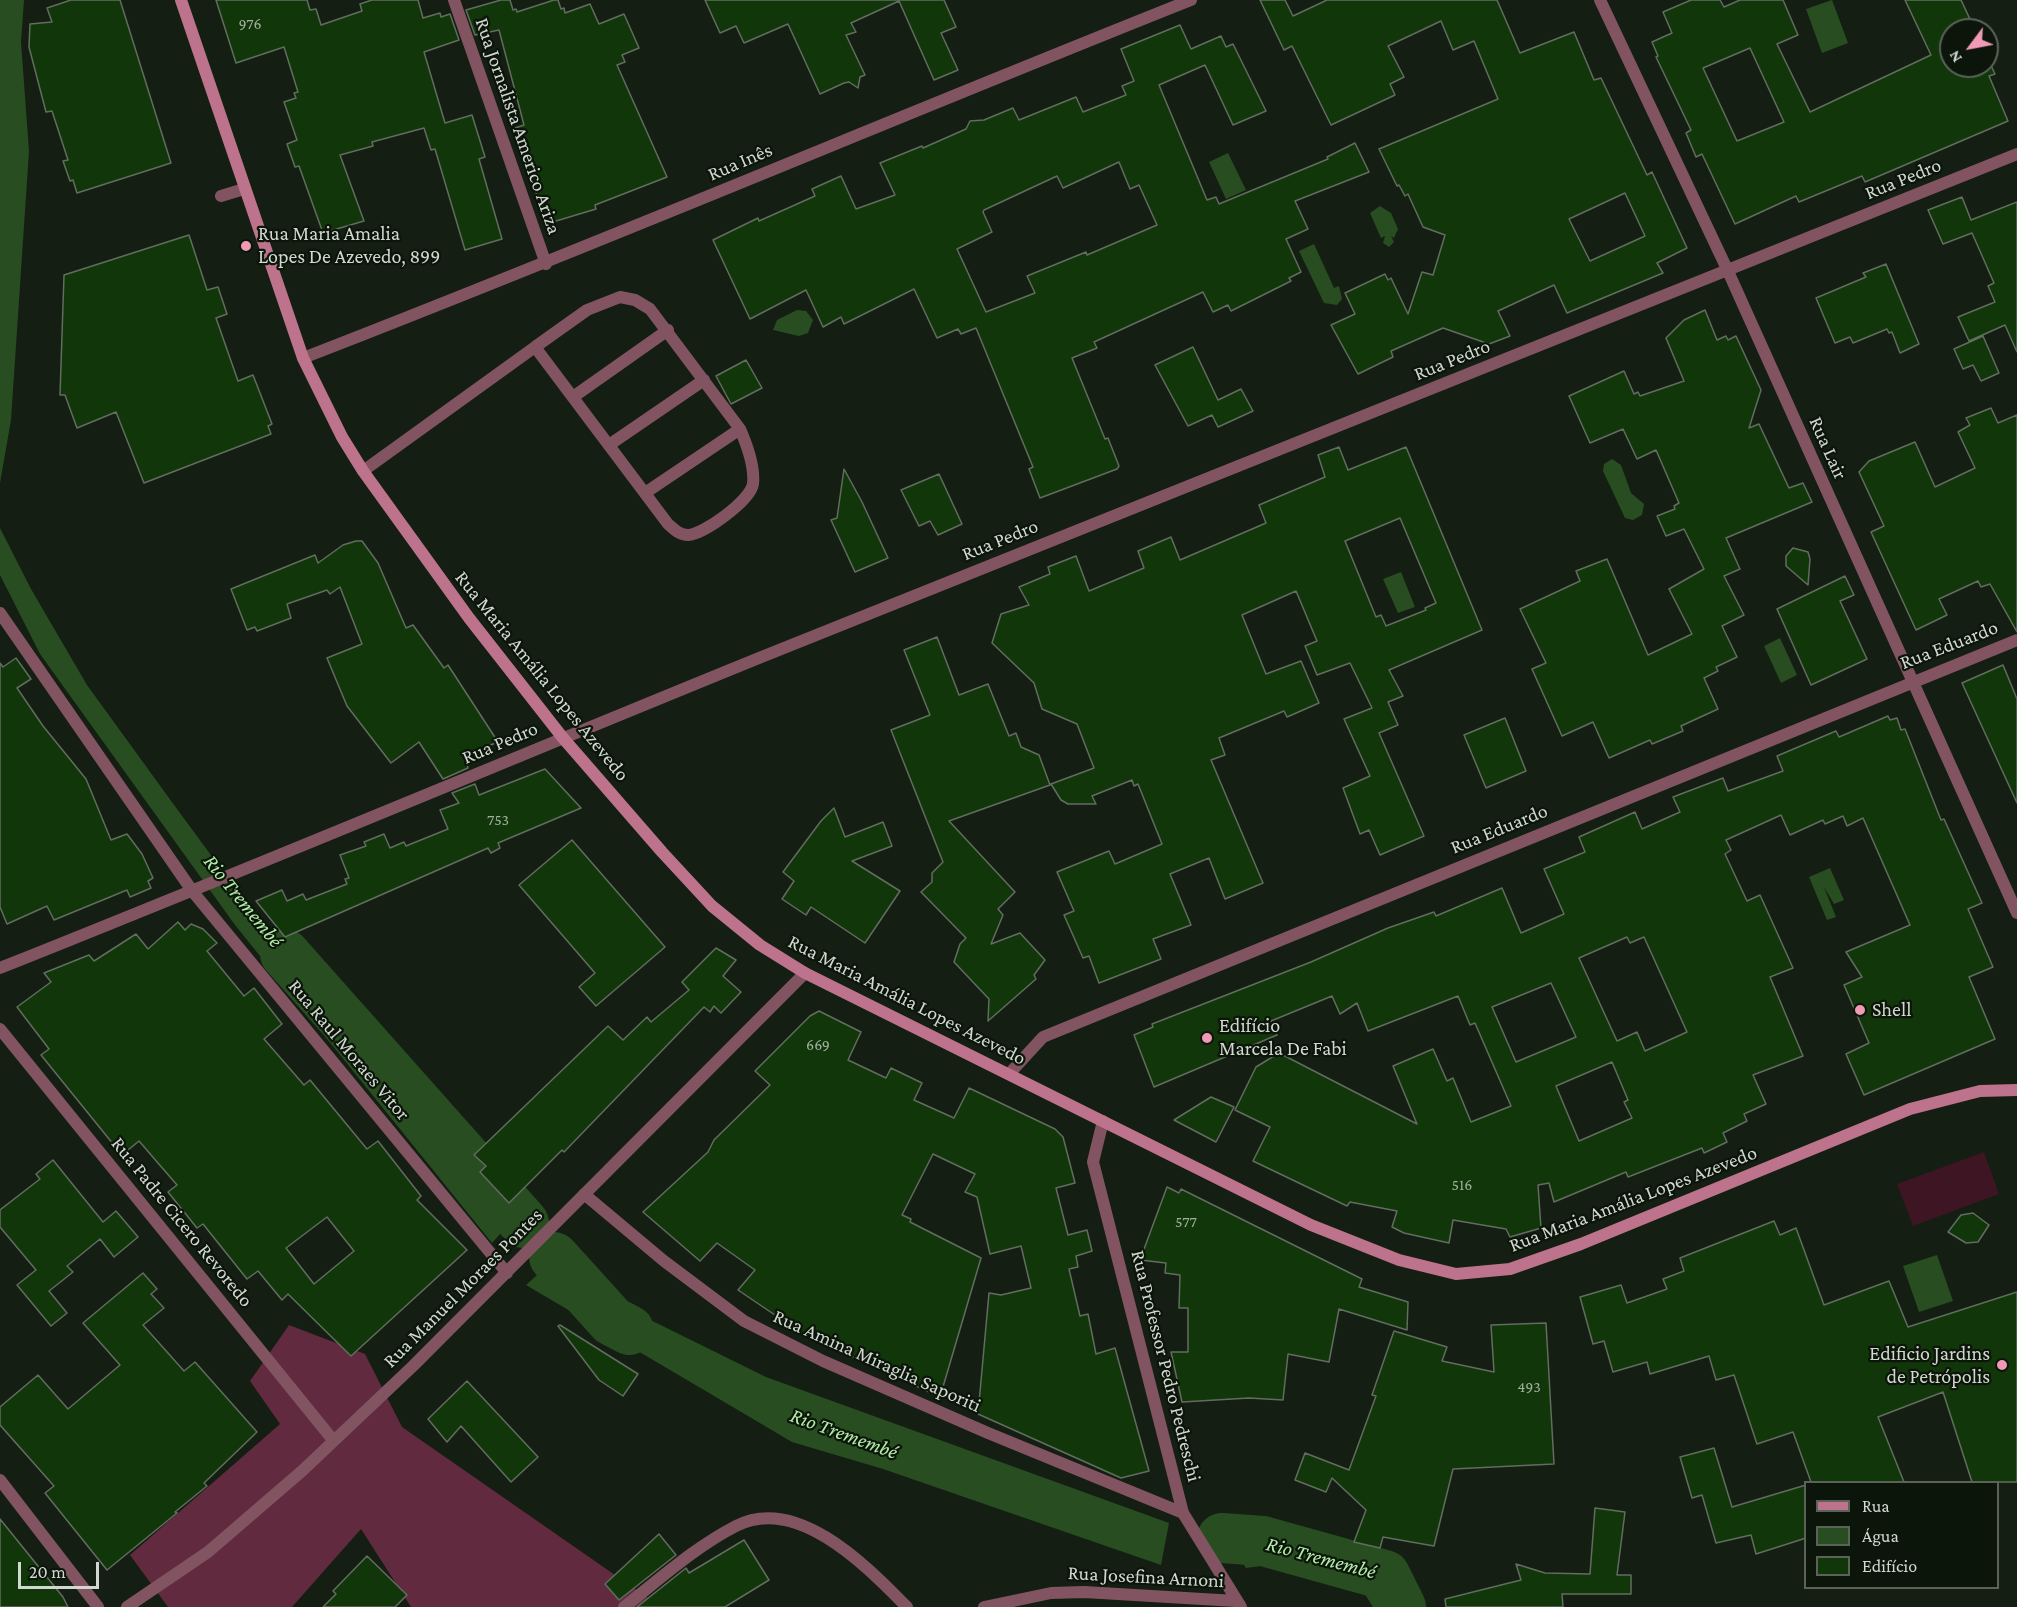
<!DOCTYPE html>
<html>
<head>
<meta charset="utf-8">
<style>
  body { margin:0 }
  #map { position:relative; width:2017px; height:1607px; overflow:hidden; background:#141e13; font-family:"Crimson Pro",serif }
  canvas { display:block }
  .legend { position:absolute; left:1804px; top:1481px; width:195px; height:108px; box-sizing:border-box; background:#0c150a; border:2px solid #5b6359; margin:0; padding:8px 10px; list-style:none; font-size:18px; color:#d1d8d0 }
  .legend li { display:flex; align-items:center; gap:12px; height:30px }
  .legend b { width:30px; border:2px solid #5b6359 }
  .north { position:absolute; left:1939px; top:18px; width:60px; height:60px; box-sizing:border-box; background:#0c150a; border:2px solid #5b6359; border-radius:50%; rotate:238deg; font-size:16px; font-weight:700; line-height:24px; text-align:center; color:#d1d8d0 }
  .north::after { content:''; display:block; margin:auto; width:21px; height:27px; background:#f09ab5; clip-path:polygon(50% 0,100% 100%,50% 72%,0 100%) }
  .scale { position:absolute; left:18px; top:1562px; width:81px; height:27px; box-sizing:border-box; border:3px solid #d1d8d0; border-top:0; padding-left:8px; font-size:18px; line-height:21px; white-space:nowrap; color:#d1d8d0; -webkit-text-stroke:4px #0c150a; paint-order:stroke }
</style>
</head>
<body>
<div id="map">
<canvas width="2017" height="1607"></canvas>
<ul class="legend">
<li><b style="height:8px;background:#bd738b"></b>Rua</li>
<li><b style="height:16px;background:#274d21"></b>Água</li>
<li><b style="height:16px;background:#103609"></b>Edifício</li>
</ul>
<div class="north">N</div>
<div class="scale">20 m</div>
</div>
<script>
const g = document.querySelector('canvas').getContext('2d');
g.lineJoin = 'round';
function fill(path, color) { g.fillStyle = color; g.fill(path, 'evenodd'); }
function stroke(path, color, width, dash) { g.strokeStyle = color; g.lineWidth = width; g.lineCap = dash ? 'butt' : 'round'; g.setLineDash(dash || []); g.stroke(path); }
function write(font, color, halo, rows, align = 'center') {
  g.font = font + ' "Crimson Pro",serif'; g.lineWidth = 4.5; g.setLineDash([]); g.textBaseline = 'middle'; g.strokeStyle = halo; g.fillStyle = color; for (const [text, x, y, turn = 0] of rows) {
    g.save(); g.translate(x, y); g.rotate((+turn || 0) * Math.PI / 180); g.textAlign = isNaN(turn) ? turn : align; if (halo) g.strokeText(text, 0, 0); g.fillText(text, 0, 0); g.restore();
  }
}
fill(new Path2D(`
  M1984,1152L1999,1194L1913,1226L1897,1184Z`), '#3d1523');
fill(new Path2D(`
  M289,1325L365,1354L402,1427L661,1607H411L361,1529L292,1607H168L130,1555L280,1424L250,1381Z`), '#612a3e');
fill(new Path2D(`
  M0,0H24L21,42L29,151L11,420L0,483Z
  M1832,0L1848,43L1822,53L1806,9Z
  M1228,153L1246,190L1226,199L1209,162Z
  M1380,206L1391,213L1398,229L1394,238L1391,236L1394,242L1389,247L1383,243L1385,236L1381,238L1370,213Z
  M1314,244L1334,288L1339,286L1342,299L1337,305L1324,303L1299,251Z
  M797,310L806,311L813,320L808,333L799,336L773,330L777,320Z
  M1612,459L1621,465L1631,493L1644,504L1642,515L1633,520L1625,518L1603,471L1604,464Z
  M0,528L31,589L87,685L169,798L224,873L508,1225L492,1243L235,925L40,654L0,575Z
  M1401,572L1415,607L1398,613L1383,579Z
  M1780,638L1797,675L1781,683L1764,646Z
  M1830,868L1844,900L1834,904L1824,887L1836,917L1827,920L1809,877Z
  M1937,1255L1953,1301L1919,1312L1903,1266Z
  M545,1268L766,1377L1169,1523L1161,1565L883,1469L792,1442L526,1285Z
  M1223,1534L1257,1535L1365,1565L1395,1607H1373L1354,1577L1290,1562L1246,1568Z`), '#274d21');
stroke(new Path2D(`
  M285,954L524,1223
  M554,1257L612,1321L629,1330
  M1222,1538L1263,1541L1385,1575L1401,1607`), '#274d21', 50);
const building = new Path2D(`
  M71,0H120L171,163L77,193L73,180L70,181L63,161L68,160L52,111L46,112L29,47L30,24L52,22L47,8Z
  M216,0H307L310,10L316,9L321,25L362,11L360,4L372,0H418L423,18L440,13L441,17L450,14L459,40L424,52L445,123L472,115L485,157L479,159L502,239L465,250L435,149L431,150L424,128L372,142L373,146L340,155L364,221L323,233L299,166L295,167L287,144L297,140L284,102L296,98L294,93L298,92L284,47L236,63Z
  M501,0H510L513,10L516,9L517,12L554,0H558L561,9L564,8L565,13L590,4L599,24L624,14L639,48L622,55L625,62L617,65L667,177L595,205L596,209L546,224L515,128L524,125L499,30L475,35L466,10Z
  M705,0H944L956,27L941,33L958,70L934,80L899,1L851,23L856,32L846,35L865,75L860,77L858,88L849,82L844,83L820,94L788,24L744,43L736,26L720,33Z
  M1260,0H1285L1293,16L1327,0H1497L1520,53L1574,32L1594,80L1601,78L1647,175L1652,172L1687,248L1657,263L1663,273L1567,313L1554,285L1498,311L1510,336L1489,344L1443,328L1391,351L1393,357L1358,374L1331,325L1355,314L1345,293L1385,274L1388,280L1391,278L1408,314L1422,272L1433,275L1445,235L1423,227L1408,194L1405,196L1399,185L1397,186L1379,149L1498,99L1474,41L1453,50L1441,21L1388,46L1404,77L1390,84L1395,95L1331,125L1292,46L1284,50ZM1625,193L1645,236L1590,261L1569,219Z
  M1691,0H1720L1724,7L1740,0H1783L1798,35L1777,44L1810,112L1931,55L1905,0H1961L1975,30H1951V66H1987V57L1995,74L1989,76L2008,121L1865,182L1862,176L1799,202L1796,196L1735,224L1702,154L1696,157L1686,133L1691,130L1656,57L1658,56L1652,42L1672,33L1663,12ZM1750,48L1784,122L1737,141L1703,68Z
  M1180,25L1191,49L1221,36L1226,47L1233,44L1266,111L1233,125L1205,65L1159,85L1207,200L1216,197L1219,204L1328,159L1327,157L1355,143L1369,172L1295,201L1308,229L1286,239L1301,272L1289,278L1291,281L1231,311L1228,305L1213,312L1203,292L1094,342L1097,348L1072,358L1105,439L1108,438L1119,466L1117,469L1040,498L1029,469L1033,467L976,328L961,334L958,329L937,338L914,289L844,324L841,317L823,327L806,290L750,319L713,240L758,218L759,221L815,196L812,189L841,176L856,209L895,195L880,163L922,146L923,148L966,129L970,121L984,120L1013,108L1019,120L1076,97L1083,112L1126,95L1122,86L1134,81L1121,49ZM1119,162L1130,189L1139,185L1157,225L1087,255L1086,252L1027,276L1035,293L986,312L957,249L992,232L983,212L984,210L1057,176L1063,188Z
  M1962,197L1971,220L2017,202V352L2005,325L1969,341L1958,317L1995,302L1988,286L1994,283L1972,233L1943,244L1928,210Z
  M189,235L207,290L218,287L227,314L216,318L238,381L253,375L272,424L268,426L271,434L144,483L116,412L77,428L65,395H60L64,275Z
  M1886,264L1919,344L1900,353L1892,332L1889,333L1887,329L1853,343L1850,337L1835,343L1816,298L1866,277L1863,273Z
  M1705,310L1717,340L1726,336L1728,340L1736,336L1761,390L1749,428L1759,424L1789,488L1803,483L1812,502L1726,538L1740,569L1724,576L1744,615L1722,626L1737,657L1716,667L1718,671L1704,678L1718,709L1681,726L1683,731L1652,744L1650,740L1609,758L1593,722L1562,736L1532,669L1546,663L1520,609L1580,581L1576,571L1607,559L1648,655L1692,634L1669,589L1704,569L1684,529L1666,536L1657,516L1675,509L1674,506L1679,503L1656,450L1637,459L1623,429L1590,443L1569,396L1624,371L1634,394L1638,392L1640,396L1684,381L1666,338L1684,320Z
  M1983,336L1999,373L1981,381L1973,365L1963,369L1954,349Z
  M1193,347L1218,400L1241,389L1253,411L1218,427L1212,415L1188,426L1155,365Z
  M746,360L762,388L731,404L716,376Z
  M1991,408L1998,423L2017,415V632L1990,584L1981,587L1978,581L1939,599L1947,615L1916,630L1871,532L1884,526L1859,472L1869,461L1915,442L1935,487L1975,468L1958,432L1970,425L1966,418Z
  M1339,447L1348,470L1406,447L1482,630L1389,670L1403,696L1388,702L1398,725L1379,733L1424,836L1380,855L1369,830L1360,834L1343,788L1370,776L1344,719L1372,708L1350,663L1317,675L1305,646L1317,641L1296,591L1242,615L1266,674L1301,661L1319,703L1287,717L1284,711L1219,738L1225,755L1211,760L1263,883L1225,899L1209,858L1170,874L1191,925L1153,939L1161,959L1099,983L1089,956L1083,958L1064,915L1074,911L1057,872L1109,851L1115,864L1162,844L1138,784L1134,786L1132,780L1092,796L1096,804H1068L1061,800L1051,784L1094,768L1077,724L1042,709L1034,683L992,643L1001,614L1029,605L1019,587L1050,574L1048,567L1076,556L1089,591L1144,568L1138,551L1171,537L1180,560L1266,523L1259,505L1325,477L1318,455ZM1400,518L1436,603L1425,608L1426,610L1386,626L1381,615L1376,617L1345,541Z
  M844,469L862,502L888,558L855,572L831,520L837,518Z
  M939,474L962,524L938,535L930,521L919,526L901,490Z
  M356,541H362L378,563L406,628L413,625L444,668L448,665L498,742L464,756L468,768L443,779L419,742L391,763L347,706L327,658L362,644L340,587L330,594L327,590L287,604L291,618L257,631L255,627L247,630L231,589L315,555L318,563L343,545Z
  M1793,548L1808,552L1810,559L1808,585L1786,566V556Z
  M1845,576L1854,595L1840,601L1867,659L1811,685L1777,609Z
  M937,637L959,695L988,684L1009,736L1016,733L1021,747L1039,755L1050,785L949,821L1015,892L998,909L1003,915L991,944L1020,933L1045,960L1034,975L1036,979L988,1021L989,999L954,962L960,944L966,938L921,892L932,882V873L943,862L891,730L930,715L904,650Z
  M16,658L31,679L17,688L43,726L86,779L111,840L127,834L142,854L153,878L148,881L151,888L130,897L127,890L54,920L47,906L7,924L0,907V663L3,667Z
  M2003,665L2017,699V803L1962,683Z
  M1888,716L1890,720L1897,718L1901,730L1905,729L1941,820L1944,819L1982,903L1968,909L1993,967L1969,977L1995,1039L1864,1095L1846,1054L1869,1043L1844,985L1862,977L1846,952L1910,925L1863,818L1847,826L1843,816L1825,824L1823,820L1790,835L1781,815L1726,840L1731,850L1725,854L1747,901L1760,895L1793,968L1770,977L1803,1056L1753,1075L1766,1104L1744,1114L1747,1121L1723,1133L1727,1142L1704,1153L1702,1148L1628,1177L1626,1172L1554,1202L1549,1183L1538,1185L1541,1228L1510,1237L1506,1229L1453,1220L1449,1243L1404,1233L1392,1227L1397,1211L1350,1202L1347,1206L1253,1161L1270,1127L1235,1110L1256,1067L1279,1053L1417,1124L1393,1066L1433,1049L1447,1081L1453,1078L1471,1122L1511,1106L1475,1023L1470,1025L1458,996L1368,1031L1357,1003L1340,1014L1332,996L1271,1021L1277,1035L1154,1087L1134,1035L1153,1027L1152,1024L1311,962L1388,928L1434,912L1436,916L1502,888L1521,933L1564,914L1544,869L1585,852L1579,837L1635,812L1642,829L1680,812L1673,797L1723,778L1728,791L1783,771L1777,756L1836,731L1839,737ZM1627,937L1630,943L1644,937L1687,1032L1645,1051L1637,1032L1617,1041L1579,958ZM1551,983L1576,1037L1516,1062L1492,1007ZM1612,1062L1628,1100L1624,1102L1632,1118L1579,1141L1556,1086Z
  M1505,718L1526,771L1486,788L1464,735Z
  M545,769L581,808L498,843L500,848L491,853L488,848L285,937L256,901L282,890L287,901L303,894L306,900L347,884L345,879L349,878L340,855L366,846L364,842L384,834L390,848L404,842L406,846L448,829L440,810L459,803L452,793L475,784L479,795Z
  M834,808L845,837L883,822L892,846L852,861L900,891L865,943L811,907L806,915L782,899L794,881L783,872L821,821Z
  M572,840L665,947L596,1006L579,987L595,973L519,885Z
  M178,922L185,930L191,924L203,929L217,943L207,951L244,996L254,988L282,1024L264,1039L304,1085L310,1080L367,1149L378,1141L421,1196L417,1200L467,1250L351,1356L288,1294L282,1300L258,1271L247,1279L203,1224L197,1228L168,1192L177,1185L139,1141L122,1155L41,1055L49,1049L17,1007L51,982L44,973L89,955L94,961L136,934L148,949ZM327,1217L354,1251L314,1284L286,1248Z
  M716,948L736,960L723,976L741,992L721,1013L714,1006L710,1012L704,1007L564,1152L562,1150L509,1203L480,1172L486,1166L474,1155L608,1026L623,1040L647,1017L651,1022L689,990L682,982Z
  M819,1011L861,1032L848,1060L886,1078L891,1068L922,1083L914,1100L954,1118L969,1088L1055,1129L1063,1137L1075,1183L1056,1188L1068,1235L1087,1230L1092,1251L1076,1256L1078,1267L1069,1269L1080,1316L1088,1314L1096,1354L1115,1348L1149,1471L1121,1478L978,1414L989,1293L1001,1295L1031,1288L1021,1246L990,1254L977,1197L965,1192L975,1174L933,1154L902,1215L911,1219L910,1222L981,1258L940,1397L803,1334L738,1290L755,1270L717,1243L700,1261L643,1212L708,1152L714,1140L770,1085L755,1071L810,1016Z
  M1211,1097L1234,1107L1216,1142L1174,1120Z
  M53,1160L103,1222L116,1211L138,1237L114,1257L100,1239L67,1266L73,1272L49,1291L67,1313L51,1326L17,1285L36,1270L0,1227V1210L40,1179L36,1174Z
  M1167,1187L1179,1193L1181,1189L1362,1279L1359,1287L1408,1302L1407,1330L1339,1309L1329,1362L1288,1354L1283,1400L1249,1398L1182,1402L1171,1352H1188V1308H1179L1180,1275L1165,1273L1166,1263L1140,1260Z
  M1973,1213L1989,1225L1978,1242L1966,1243L1948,1232L1961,1215Z
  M1774,1221L1780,1235L1796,1228L1824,1305L1889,1281L1908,1327L2017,1292V1482H1972L1943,1392L1878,1417L1904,1482H1811L1793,1432L1757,1444L1734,1375L1716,1380L1709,1356L1650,1374L1647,1362L1613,1372L1604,1341L1593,1344L1580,1297L1621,1285L1627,1303L1667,1289L1663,1279L1684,1271L1680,1258Z
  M143,1273L157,1289L151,1294L164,1308L143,1325L184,1371L195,1362L257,1432L204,1483L207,1486L175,1512L177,1513L107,1570L45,1493L54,1486L0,1425V1407L38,1375L68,1409L120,1365L83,1323Z
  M1546,1323L1554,1464L1453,1469L1434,1546L1383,1537L1380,1548L1354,1542L1366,1510L1332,1478L1326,1492L1295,1480L1305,1453L1349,1470L1376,1396L1372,1395L1394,1331L1447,1347L1442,1361L1494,1372L1491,1325Z
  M560,1325L638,1374L623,1396L599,1380L558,1326Z
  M467,1381L538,1457L511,1482L461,1426L447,1442L428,1419Z
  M1714,1448L1732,1507L1806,1485V1538L1756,1554L1751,1535L1716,1543L1702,1495L1692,1498L1680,1457Z
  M1595,1508L1625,1512L1617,1575H1631V1594H1562L1563,1607H1446L1445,1599L1521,1580L1516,1564L1545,1573L1590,1574Z
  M0,1519L63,1597L68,1607H0Z
  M659,1534L676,1555L619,1600L605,1584Z
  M744,1540L769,1580L725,1607H637L686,1568L689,1573Z
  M367,1556L407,1595L395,1607H323L336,1594L333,1591Z`);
fill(building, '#103609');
stroke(building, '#626d60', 1.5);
stroke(new Path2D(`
  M221,196L244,189
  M620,297L635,300L650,309L740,429C747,445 755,466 753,484C750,501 704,534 688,535C679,535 674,529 668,524L535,347L587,310Z
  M573,397L668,330
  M609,445L704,380
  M363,471L535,347
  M645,493L740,429
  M624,1607C660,1579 695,1547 736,1526C798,1494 868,1568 907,1607`), '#825462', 12);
stroke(new Path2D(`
  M454,0L546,264
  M1600,0L1727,269L2017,913
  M303,358C601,243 894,118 1191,0
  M0,613L193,892L507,1273
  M0,968C254,867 506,761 759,658C1178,489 1598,323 2017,154
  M0,1029L333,1440
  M1009,1074L1043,1037L2017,640
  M1103,1121L1093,1162L1183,1513L1241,1607
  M584,1194L664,1261L744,1321L823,1361L988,1433L1183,1513
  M0,1480L98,1607
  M127,1607L208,1552L302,1471L413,1366L805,973
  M984,1607L1051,1593L1084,1592L1236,1601`), '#825462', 12);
stroke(new Path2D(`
  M181,0L303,358L342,437L363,471L469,618L563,738L662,852L712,906L760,945L805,973L1311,1225L1399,1260L1456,1274L1510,1269L1581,1244L1910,1109L1980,1091L2017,1090`), '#bd738b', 12);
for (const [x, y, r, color] of [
  [246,246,6,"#f09ab5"],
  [1860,1010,6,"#f09ab5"],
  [1207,1038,6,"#f09ab5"],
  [2002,1365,6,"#f09ab5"]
]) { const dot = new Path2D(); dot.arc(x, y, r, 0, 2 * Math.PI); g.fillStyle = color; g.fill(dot); stroke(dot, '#0c150a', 2); }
write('16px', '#a1b09e', null, [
  ["976",250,24],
  ["753",498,820],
  ["669",818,1045],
  ["516",1462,1185],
  ["577",1186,1222],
  ["493",1529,1387]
]);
write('20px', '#d1d8d0', '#0c150a', [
  ["Rua Jornalista Americo Ariza",518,126,71],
  ["Rua Inês",740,162,-23],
  ["Rua Pedro",1903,179,-22],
  ["Rua Pedro",1452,360,-22],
  ["Rua Lair",1828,448,66],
  ["Rua Pedro",1000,540,-22],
  ["Rua Eduardo",1949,645,-21],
  ["Rua Maria Amália Lopes Azevedo",542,676,51],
  ["Rua Pedro",500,743,-23],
  ["Rua Eduardo",1499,829,-22],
  ["Rua Maria Amália Lopes Azevedo",907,1000,27],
  ["Rua Raul Moraes Vitor",349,1050,50],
  ["Rua Maria Amália Lopes Azevedo",1633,1199,-21],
  ["Rua Padre Cicero Revoredo",182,1222,51],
  ["Rua Manuel Moraes Pontes",463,1288,-45],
  ["Rua Amina Miraglia Saporiti",877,1361,24],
  ["Rua Professor Pedro Pedreschi",1166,1366,76],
  ["Rua Josefina Arnoni",1146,1577,3]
]);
write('20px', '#d1d8d0', '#0c150a', [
  ["Rua Maria Amalia",258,234],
  ["Lopes De Azevedo, 899",258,257],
  ["Shell",1872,1010],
  ["Edifício",1219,1026],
  ["Marcela De Fabi",1219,1049],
  ["Edificio Jardins",1990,1354,"right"],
  ["de Petrópolis",1990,1377,"right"]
], 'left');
write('italic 21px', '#b1eda7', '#0c150a', [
  ["Rio Tremembé",243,901,51],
  ["Rio Tremembé",844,1434,20],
  ["Rio Tremembé",1321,1558,15]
]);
</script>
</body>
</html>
